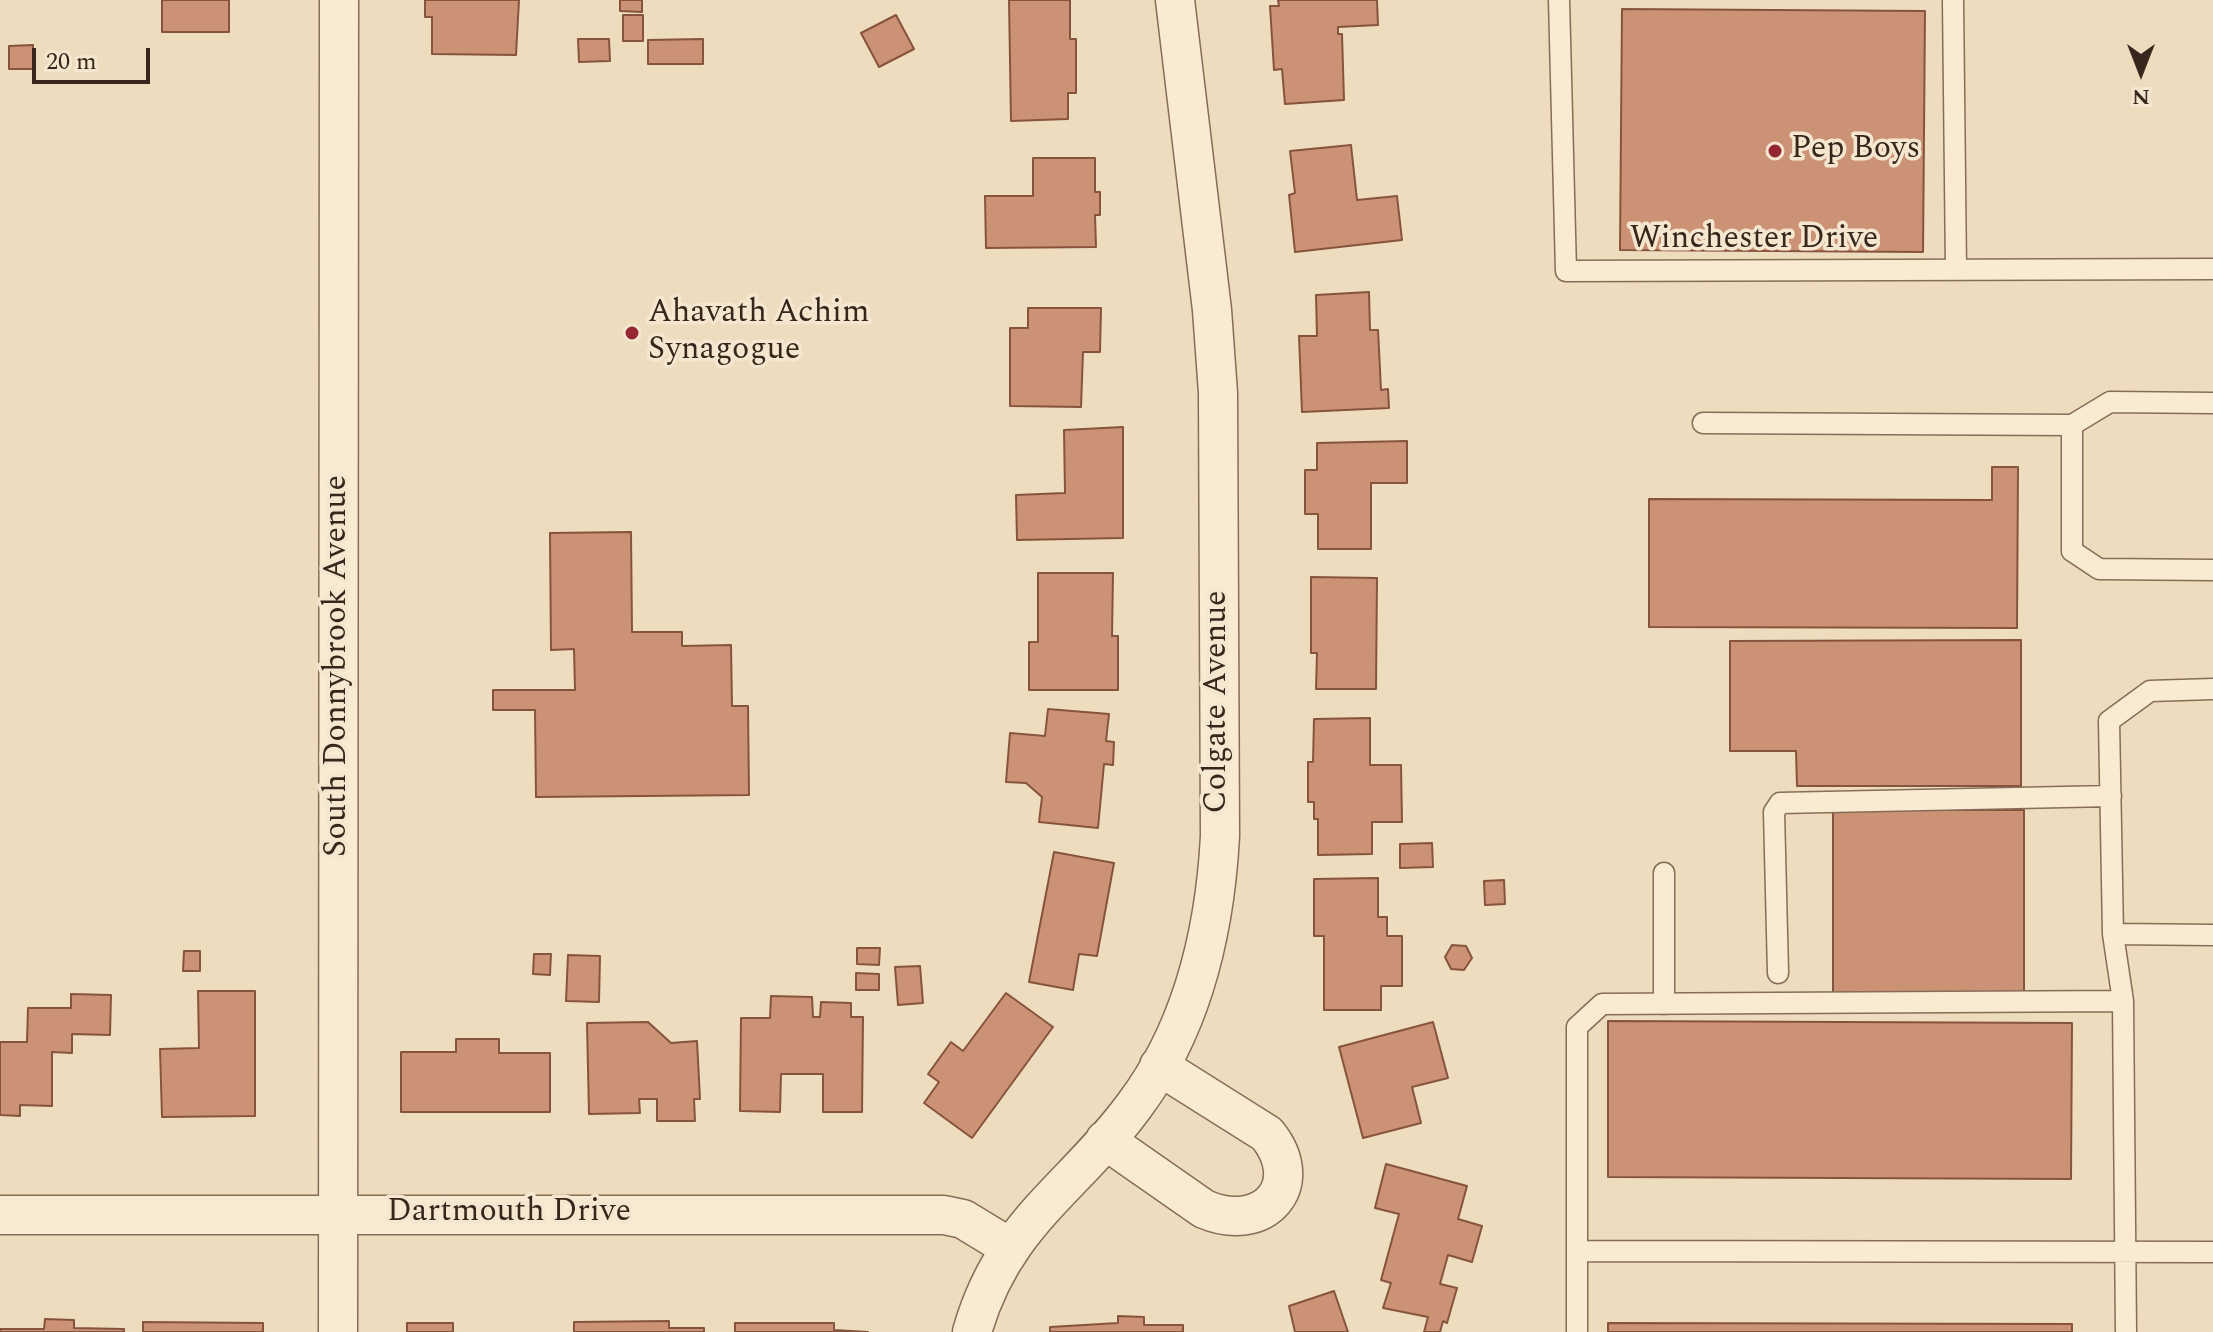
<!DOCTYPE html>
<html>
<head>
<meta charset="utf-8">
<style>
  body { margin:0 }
  #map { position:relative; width:2213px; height:1332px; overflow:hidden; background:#eedcbf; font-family:Spectral,serif }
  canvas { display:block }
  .north { position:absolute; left:2101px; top:32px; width:80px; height:80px; -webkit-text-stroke:6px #f5e7cf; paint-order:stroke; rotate:180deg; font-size:22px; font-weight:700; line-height:32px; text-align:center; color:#36261c }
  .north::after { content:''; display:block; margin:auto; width:28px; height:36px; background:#36261c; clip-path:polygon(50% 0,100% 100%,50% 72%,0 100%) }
  .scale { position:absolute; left:32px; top:48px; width:118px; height:36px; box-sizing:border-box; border:4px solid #36261c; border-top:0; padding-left:10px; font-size:24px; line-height:28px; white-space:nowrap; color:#36261c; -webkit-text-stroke:6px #f5e7cf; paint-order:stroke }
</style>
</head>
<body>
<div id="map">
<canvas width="2213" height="1332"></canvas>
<div class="north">N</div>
<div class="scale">20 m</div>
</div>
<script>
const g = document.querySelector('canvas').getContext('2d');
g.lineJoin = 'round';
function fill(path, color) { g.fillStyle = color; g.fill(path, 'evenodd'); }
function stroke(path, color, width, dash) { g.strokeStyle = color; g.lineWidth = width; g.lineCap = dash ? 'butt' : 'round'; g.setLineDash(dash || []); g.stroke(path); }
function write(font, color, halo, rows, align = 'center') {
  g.font = font + ' Spectral,serif'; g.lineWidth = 7; g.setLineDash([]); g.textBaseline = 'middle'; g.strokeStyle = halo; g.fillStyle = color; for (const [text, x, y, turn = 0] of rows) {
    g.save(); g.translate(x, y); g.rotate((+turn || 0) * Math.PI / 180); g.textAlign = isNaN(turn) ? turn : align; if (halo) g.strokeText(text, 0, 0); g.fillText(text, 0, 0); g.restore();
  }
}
const building = new Path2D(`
  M162,0H229V32H162Z
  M425,0H519L516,55L432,54V17H425Z
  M620,0H642V12L620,11Z
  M1009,0H1070V39H1076V93H1068V119L1011,121Z
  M1278,0H1377L1378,25L1338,27V34H1342L1344,100L1285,104L1282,69L1274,70L1270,6H1279Z
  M1622,9L1925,11L1923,252L1620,250Z
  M623,15H643V41H623Z
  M896,15L914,49L879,67L861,33Z
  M578,39H609L610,61L579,62Z
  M703,39V64H648V40Z
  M33,45V69H9V46Z
  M1351,145L1357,200L1397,196L1402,240L1295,252L1289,195L1295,193L1290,151Z
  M1033,158H1095V192H1100V215H1095L1096,247L986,248L985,196H1033Z
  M1369,292L1370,330H1378L1381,390L1388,389L1389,408L1302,412L1299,336H1317L1316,295Z
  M1028,308H1101L1100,352H1083L1081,407L1010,406V328H1028Z
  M1123,427V538L1017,540L1016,495L1065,493L1064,430Z
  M1407,441V483H1371V549H1318V514H1305V470H1317V443Z
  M1992,467H2018L2017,628L1649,627V499L1992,500Z
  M631,532L632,632H682V646L731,645L732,706H748L749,795L536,797L535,710H493V690H575L574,649L551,650L550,533Z
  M1038,573H1113L1112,636H1118V690H1029V642H1038Z
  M1311,577L1377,578L1376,689H1316L1317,653H1311Z
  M2021,640V786H1797L1796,751H1730V641Z
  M1048,709L1109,714L1106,741L1114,742L1113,765L1104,764L1098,828L1039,822L1042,797L1026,783L1006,782L1010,733L1045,736Z
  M1370,718V765H1401L1402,822H1372V854L1318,855V819H1314V802H1308V762H1313L1314,719Z
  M1833,810H2024V993H1833Z
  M1432,843L1433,867L1400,868V844Z
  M1054,852L1114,863L1097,956L1079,954L1073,990L1029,982Z
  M1378,878V917H1387V936H1402V986H1381V1010H1324V936H1314V879Z
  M1504,880L1505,904L1485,905L1484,881Z
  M1452,945L1466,946L1472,958L1464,970L1451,969L1445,957Z
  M857,948H880L879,965L857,964Z
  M184,951H200V971H183Z
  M534,954H551L550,975L533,974Z
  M568,955L600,956L599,1002L566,1001Z
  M920,966L923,1003L898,1005L895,967Z
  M856,973L879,974V990H856Z
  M198,991H255V1116L162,1117L160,1049L199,1048Z
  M1006,993L1053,1027L972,1138L924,1103L939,1082L928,1074L951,1042L963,1051Z
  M71,994L111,995L110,1035L72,1034V1053L52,1052V1106L20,1105V1116L0,1115V1042H27L28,1008H71Z
  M771,996L812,997L813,1017H820L821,1002L851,1003V1017H863L862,1112H823V1074H781L780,1112L740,1111L741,1018H770Z
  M1608,1021L2072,1023L2071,1179L1608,1177Z
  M648,1022L671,1043L697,1041L700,1099H694L695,1121H657V1099H639L640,1113L589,1114L587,1023Z
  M1433,1022L1448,1078L1412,1087L1421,1123L1363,1138L1339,1047Z
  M456,1039H499V1053H550V1112H401V1052H456Z
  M1386,1164L1467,1186L1458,1219L1482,1226L1472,1262L1448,1255L1440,1284L1457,1288L1447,1323L1443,1321L1440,1332H1424L1428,1317L1383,1308L1391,1283L1381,1280L1399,1214L1375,1208Z
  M1334,1291L1348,1332H1295L1289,1306Z
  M1118,1316L1144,1317V1325H1183V1332H1050V1327L1118,1323Z
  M45,1319L74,1320V1328L124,1329V1332H0V1329H44Z
  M669,1321V1328H704V1332H574V1322Z
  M143,1322L263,1323V1332H143Z
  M407,1323H453V1332H407Z
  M735,1323H834V1330L868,1332H735Z
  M1608,1323L2072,1324V1332H1608Z`);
fill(building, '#cc9275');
stroke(building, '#86543d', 2);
const service = new Path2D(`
  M1559,0L1566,271L2213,269
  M1953,0L1956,270
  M1703,423L2072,425L2110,402L2213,403
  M2072,425V551L2099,569L2213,570
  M2213,689L2150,691L2109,721L2113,934L2213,935
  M2113,934L2123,1001
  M1778,973L1774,812L1780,803L2111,796
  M1664,1004V873
  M1577,1251L2213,1252
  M1577,1332V1027L1602,1004L2123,1001L2126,1332`);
const minor = new Path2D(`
  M1105,1140L1204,1209C1265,1235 1308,1184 1267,1134L1159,1066
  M0,1215H944L963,1219L1009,1247
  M338,1332L339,0
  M972,1332C1003,1223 1072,1190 1134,1106C1192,1029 1215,930 1220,836L1218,393L1212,310L1175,0`);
stroke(service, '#876d57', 23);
stroke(minor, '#876d57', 41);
stroke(service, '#f9ead2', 20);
stroke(minor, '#f9ead2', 38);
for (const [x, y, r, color] of [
  [1775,151,8,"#962732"],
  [632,333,8,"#962732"]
]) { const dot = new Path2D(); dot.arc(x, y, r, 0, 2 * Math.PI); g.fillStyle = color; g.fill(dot); stroke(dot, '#f5e7cf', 3); }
write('32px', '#36261c', '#f5e7cf', [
  ["Pep Boys",1791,151],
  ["Ahavath Achim",648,315],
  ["Synagogue",648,352]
], 'left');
write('32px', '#36261c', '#f5e7cf', [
  ["Winchester Drive",1754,241],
  ["South Donnybrook Avenue",339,666,-90],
  ["Colgate Avenue",1219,702,-90],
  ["Dartmouth Drive",509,1214]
]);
</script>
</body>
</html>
